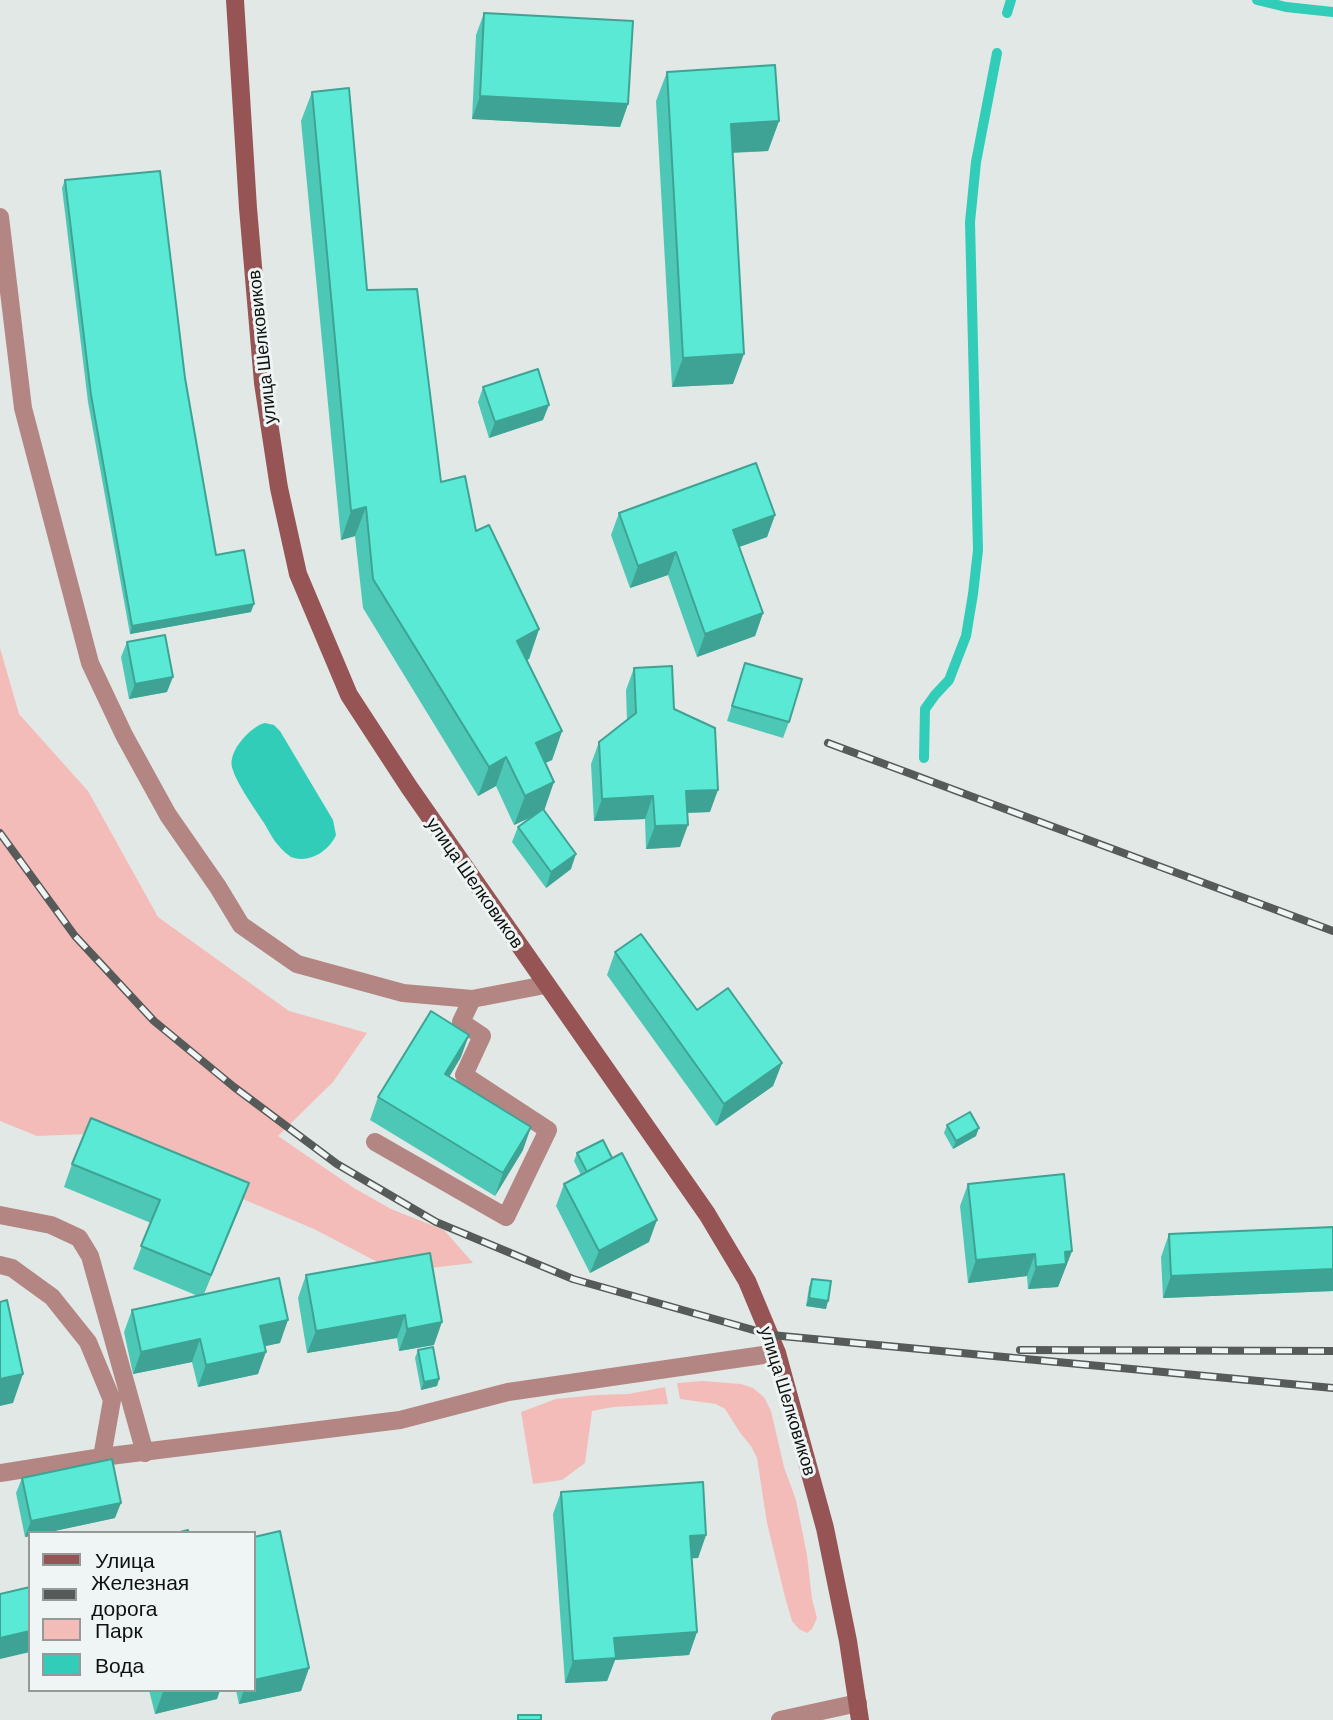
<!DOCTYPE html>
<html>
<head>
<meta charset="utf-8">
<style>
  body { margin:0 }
  #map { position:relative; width:1333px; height:1720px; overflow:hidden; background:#e1e8e6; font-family:Barlow,sans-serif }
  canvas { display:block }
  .legend { position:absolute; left:28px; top:1531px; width:228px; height:161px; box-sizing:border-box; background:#eff5f4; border:2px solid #959a99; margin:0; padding:9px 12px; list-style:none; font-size:21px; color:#0f1211 }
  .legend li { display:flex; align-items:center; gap:14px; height:35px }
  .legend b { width:35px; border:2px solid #959a99 }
</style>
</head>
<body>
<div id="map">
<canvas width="1333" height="1720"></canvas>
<ul class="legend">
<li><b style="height:9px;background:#965554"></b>Улица</li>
<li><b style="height:9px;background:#565a59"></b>Железная дорога</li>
<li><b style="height:19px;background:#f4bcb9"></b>Парк</li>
<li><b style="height:19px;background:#32cdb9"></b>Вода</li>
</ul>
</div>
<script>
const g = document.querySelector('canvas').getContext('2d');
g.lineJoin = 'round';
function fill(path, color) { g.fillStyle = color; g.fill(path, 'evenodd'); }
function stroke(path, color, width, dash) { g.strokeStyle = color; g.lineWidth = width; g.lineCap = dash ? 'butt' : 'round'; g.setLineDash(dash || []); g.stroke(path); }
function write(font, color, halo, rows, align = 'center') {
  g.font = font + ' Barlow,sans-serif'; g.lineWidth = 6; g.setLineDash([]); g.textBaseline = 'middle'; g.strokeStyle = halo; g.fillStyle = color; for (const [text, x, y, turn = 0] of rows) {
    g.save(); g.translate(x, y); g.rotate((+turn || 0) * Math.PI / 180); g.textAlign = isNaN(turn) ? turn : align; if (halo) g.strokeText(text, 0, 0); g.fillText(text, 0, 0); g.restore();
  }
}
fill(new Path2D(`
  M0,648L19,714L88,791L158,917L289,1011L367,1033L333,1082L278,1136L354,1188L391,1209L444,1230L473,1263L430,1268L387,1267L314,1229L88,1134L37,1136L0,1121Z
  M703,1381L741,1384L753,1388L764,1397L771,1411L784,1467L796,1500L807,1555L812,1599L817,1618L812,1629L807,1633L799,1629L792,1621L785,1597L767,1523L757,1458L751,1446L741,1434L725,1409L716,1404L680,1399L677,1383Z
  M665,1387L668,1404L613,1407L592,1411L585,1463L562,1480L533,1484L521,1412L556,1399L596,1395L628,1394Z`), '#f4bcb9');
fill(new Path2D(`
  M265,723L274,725L280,731L333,820L336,835C329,851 309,864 291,857C288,855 281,849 279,846C273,840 269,831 264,823C255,809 236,783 232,767C228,751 251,726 265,723Z`), '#32cdb9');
stroke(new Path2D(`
  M1257,0L1286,7L1333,12
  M1007,13L1011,0
  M924,758L925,709L935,695L949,680L966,636L973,594L978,550L970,222L976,162L997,53`), '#32cdb9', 10);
stroke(new Path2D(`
  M0,217L23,408L90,663L124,735L168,815L218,887L241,925L297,964L403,993L472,999L545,985
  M375,1142L506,1217L548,1130L464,1075L482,1036L461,1022L472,999
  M0,1215L51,1225L79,1238L90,1256L145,1453
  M0,1265L12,1268L52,1297L88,1342L112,1400L102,1457L0,1473
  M780,1720L858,1703`), '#b38583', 18);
stroke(new Path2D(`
  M102,1457L400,1420L508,1392L777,1353`), '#b38583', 18);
stroke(new Path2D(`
  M235,0L248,208L263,383L279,488L298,574L349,695L409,787L707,1214L747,1281L777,1353L825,1528L848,1641L860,1720`), '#965554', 18);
const rail = new Path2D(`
  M828,743L1333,931
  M0,833L75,936L154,1021L234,1087L337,1164L436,1222L573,1279L771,1335L1333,1388
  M1020,1350L1333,1351`);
stroke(rail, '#565a59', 8);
stroke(rail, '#eff5f4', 5, [16]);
fill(new Path2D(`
  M484,13L628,104L620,127L472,119L476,35Z
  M667,72L779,121L768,151L732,153L733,384L672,387L656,101Z
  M312,92L367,290L441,482L476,531L539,629L529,659L526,660L562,731L552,760L545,763L544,810L571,869L546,888L512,842L518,827L532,817L514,825L496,786L478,796L363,608L355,536L341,540L301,121Z
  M65,180L185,378L216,555L251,612L130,634L88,402L62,188Z
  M483,387L543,420L489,438L478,402Z
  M619,513L775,515L767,537L739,547L763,613L755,636L697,657L668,575L630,588L611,535Z
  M127,642L167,692L129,699L121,657Z
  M745,663L789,722L783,738L727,721Z
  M634,668L674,709L710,812L687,813L680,847L646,849L645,819L594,821L591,764L599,742L627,720L626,690Z
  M615,952L697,1010L782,1063L773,1086L716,1126L607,975Z
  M461,1057L449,1077L523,1150L495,1196L370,1120L378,1097Z
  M947,1125L976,1136L953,1149L944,1133Z
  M577,1153L649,1242L590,1273L556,1206L564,1184L581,1175L574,1161Z
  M72,1164L249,1183L204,1294L280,1343L264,1346L258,1374L198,1387L192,1362L133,1374L124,1332L132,1310L198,1296L133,1269L151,1223L64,1187Z
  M968,1184L1072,1251L1058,1287L1028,1289L1027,1276L968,1283L960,1206Z
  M1333,1227V1291L1163,1298L1161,1257L1169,1234Z
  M430,1253L434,1345L399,1351L397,1338L307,1353L298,1298L306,1275Z
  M812,1279L826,1309L806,1306L809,1287Z
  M418,1350L439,1379L437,1386L421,1390L415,1358Z
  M22,1478L115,1518L45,1533H30V1536L25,1537L16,1493Z
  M561,1492L706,1535L698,1558H692L697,1632L689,1655L615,1660L607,1681L565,1683L553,1514Z
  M309,1668L301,1691L239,1704L236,1690H254Z
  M149,1690H220L217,1699L155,1714Z`), '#4dc8b6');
fill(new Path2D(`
  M480,96L628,104L620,127L472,119Z
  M779,121L768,151L720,153L731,124Z
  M744,354L733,384L672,387L683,358Z
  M549,405L543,420L489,438L495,422Z
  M366,507L355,536L341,540L351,511Z
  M775,515L767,537L725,552L733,530Z
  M676,552L668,575L630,588L638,566Z
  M254,604L251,612L130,634L132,626Z
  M763,613L755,636L697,657L705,634Z
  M539,629L529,659L506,670L517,641Z
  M173,677L167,692L129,699L135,684Z
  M562,731L552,760L525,772L536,743Z
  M506,757L496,786L478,796L489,767Z
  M554,782L544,811L514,825L525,796Z
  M718,790L710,812L678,813L686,791Z
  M653,796L645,819L594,821L602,799Z
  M688,825L680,847L646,849L655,826Z
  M576,854L571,869L546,888L551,872Z
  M469,1035L461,1057L437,1097L445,1074Z
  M782,1063L773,1086L716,1126L724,1104Z
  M531,1127L523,1150L495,1196L503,1173Z
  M979,1128L976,1136L953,1149L956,1141Z
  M249,1183L241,1205L202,1297L211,1275Z
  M657,1220L649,1242L590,1273L599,1251Z
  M1072,1251L1058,1287L1028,1289L1036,1267L1065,1252Z
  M1035,1254L1027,1276L968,1283L976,1260Z
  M1333,1269V1291L1163,1298L1171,1276Z
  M809,1298L828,1301L826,1309L806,1306Z
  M405,1315L397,1338L307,1353L316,1331Z
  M288,1320L280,1343L252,1349L260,1326Z
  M442,1322L434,1345L399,1351L407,1329Z
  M200,1339L192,1362L133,1374L141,1352Z
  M266,1352L258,1374L198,1387L206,1365Z
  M23,1374L13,1403L0,1406V1379Z
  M439,1379L437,1386L421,1390L424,1382Z
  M121,1503L115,1518L45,1533H30V1536L25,1537L31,1521Z
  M706,1535L698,1558L682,1559L690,1536Z
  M30,1631V1652L0,1659V1638Z
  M697,1632L689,1655L615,1660L607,1681L565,1683L573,1661L614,1638Z
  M309,1668L301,1691L239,1704L244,1690H254V1680Z
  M169,1690H220L217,1699L155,1714L163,1692Z`), '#3ea394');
const building = new Path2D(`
  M484,13L633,21L628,104L480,96Z
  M775,65L779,121L731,124L744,354L683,358L667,72Z
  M349,88L367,290L417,289L441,482L465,476L476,531L489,525L539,629L517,641L562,731L536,743L554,782L525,796L506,757L489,767L373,579L366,507L351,511L312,92Z
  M160,171L185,378L216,555L244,550L254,604L132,626L91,395L65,180Z
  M538,369L549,405L495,422L483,387Z
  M756,463L775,515L733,530L763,613L705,634L676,552L638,566L619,513Z
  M165,635L173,677L135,684L127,642Z
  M745,663L802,679L789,722L732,706Z
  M672,666L674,709L715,728L718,790L686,791L688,825L655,826L653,796L602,799L599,742L636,713L634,668Z
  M543,809L576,854L551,872L518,827Z
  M641,934L697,1010L728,988L782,1063L724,1104L615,952Z
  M431,1011L469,1035L445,1074L531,1127L503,1173L378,1097Z
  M970,1112L979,1128L956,1141L947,1125Z
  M91,1118L249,1183L211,1275L141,1246L160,1200L72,1164Z
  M603,1140L612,1158L587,1172L577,1153Z
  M622,1153L657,1220L599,1251L564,1184Z
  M1064,1174L1072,1251L1065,1252L1066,1264L1036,1267L1035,1254L976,1260L968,1184Z
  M1333,1227V1269L1171,1276L1169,1234Z
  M430,1253L442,1322L407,1329L405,1315L316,1331L306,1275Z
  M279,1278L288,1320L260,1326L266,1352L206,1365L200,1339L141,1352L132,1310Z
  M812,1279L831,1281L828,1301L809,1298Z
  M7,1300L23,1374L0,1379V1302Z
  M433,1347L439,1379L424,1382L418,1350Z
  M112,1459L121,1503L31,1521L22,1478Z
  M703,1482L706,1535L690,1536L697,1632L614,1638L616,1658L573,1661L561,1492Z
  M188,1530L189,1533H176Z
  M280,1531L309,1668L254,1680V1537Z
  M30,1587V1631L0,1638V1594Z
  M518,1715H541V1720H518Z`);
fill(building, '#59e9d4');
stroke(building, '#3ea394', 2);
write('18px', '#0f1211', '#eff5f4', [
  ["улица Шелковиков",262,347,-96],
  ["улица Шелковиков",475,883,55],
  ["улица Шелковиков",788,1401,73]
]);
</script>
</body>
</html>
